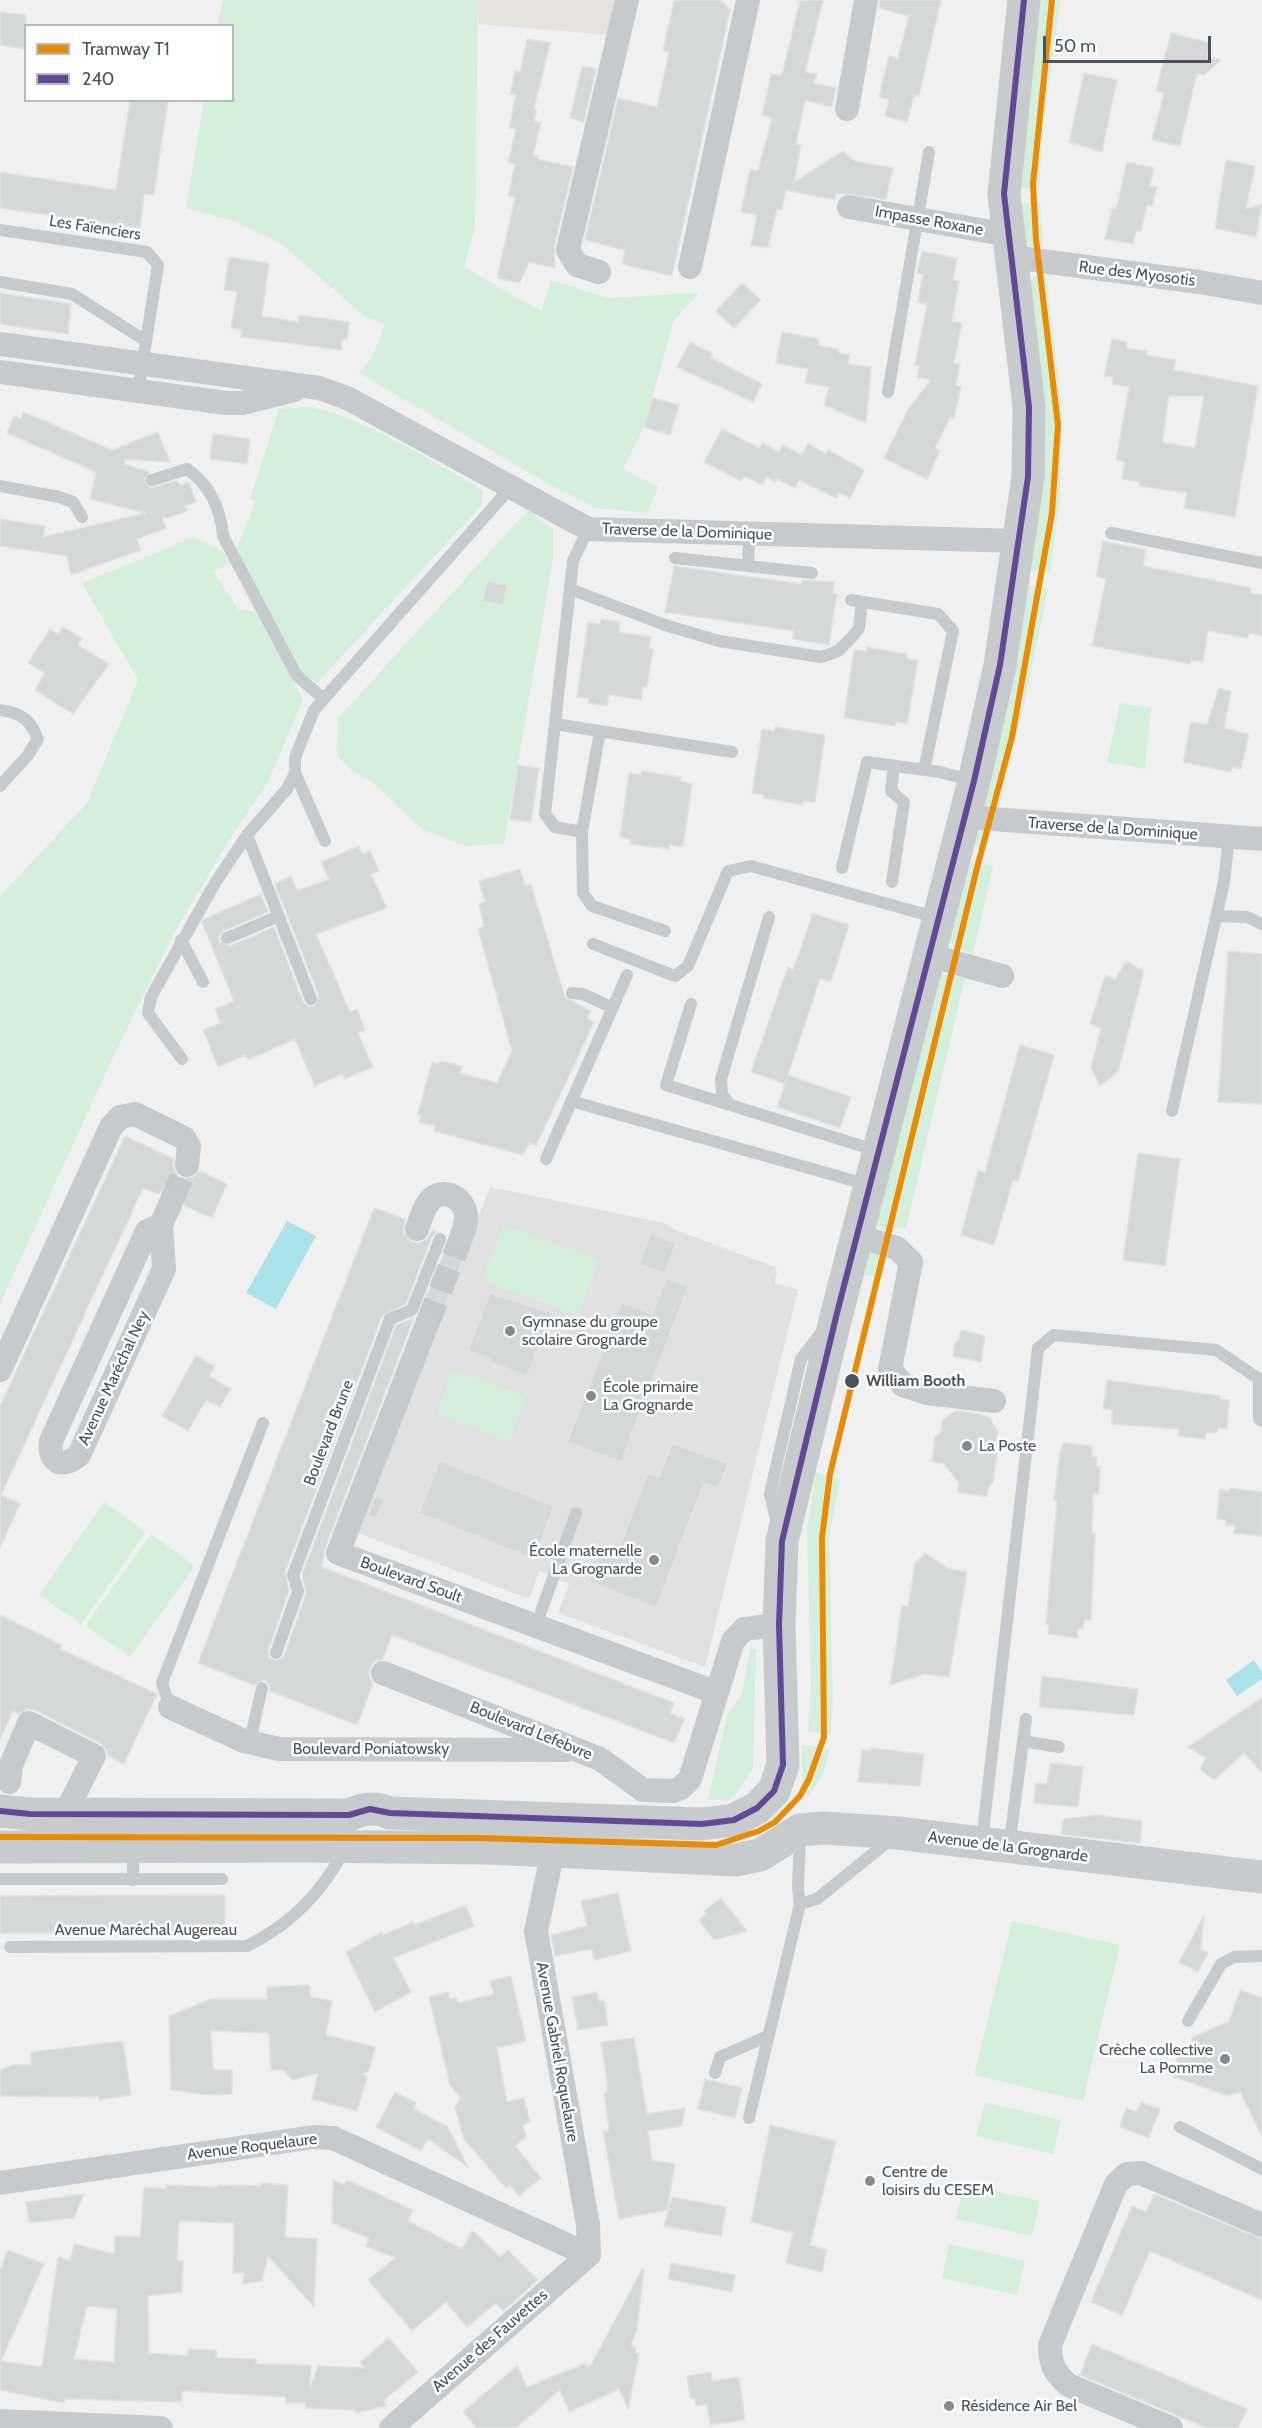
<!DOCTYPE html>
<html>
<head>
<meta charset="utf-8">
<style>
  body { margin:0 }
  #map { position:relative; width:1262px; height:2428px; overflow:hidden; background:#f0f0f0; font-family:Cabin,sans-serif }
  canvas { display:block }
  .legend { position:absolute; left:24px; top:24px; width:210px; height:78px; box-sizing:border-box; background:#fff; border:2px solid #b5bbbe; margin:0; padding:8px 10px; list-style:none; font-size:18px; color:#47545c }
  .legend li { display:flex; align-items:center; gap:12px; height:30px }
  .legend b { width:30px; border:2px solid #b5bbbe }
  .scale { position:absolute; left:1043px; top:36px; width:168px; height:27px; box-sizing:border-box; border:3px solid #47545c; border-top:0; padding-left:8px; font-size:18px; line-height:21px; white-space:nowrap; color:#47545c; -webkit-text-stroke:4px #fff; paint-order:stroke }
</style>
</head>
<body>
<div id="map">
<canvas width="1262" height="2428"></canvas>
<ul class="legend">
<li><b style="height:8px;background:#e88b05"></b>Tramway T1</li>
<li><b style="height:8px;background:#634895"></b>240</li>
</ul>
<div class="scale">50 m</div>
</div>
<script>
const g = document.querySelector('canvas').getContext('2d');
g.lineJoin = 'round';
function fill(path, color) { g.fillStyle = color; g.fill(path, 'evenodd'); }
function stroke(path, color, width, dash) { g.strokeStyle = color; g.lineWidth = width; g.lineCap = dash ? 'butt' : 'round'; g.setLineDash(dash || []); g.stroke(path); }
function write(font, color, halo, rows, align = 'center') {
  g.font = font + ' Cabin,sans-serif'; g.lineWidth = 5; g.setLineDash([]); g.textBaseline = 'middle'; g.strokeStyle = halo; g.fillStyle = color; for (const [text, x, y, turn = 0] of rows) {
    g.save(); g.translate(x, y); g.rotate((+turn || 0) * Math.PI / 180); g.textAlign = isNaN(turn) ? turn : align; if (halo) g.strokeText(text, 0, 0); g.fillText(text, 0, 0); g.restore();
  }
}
fill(new Path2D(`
  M478,0H618L610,35L479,24Z`), '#e4e3de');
fill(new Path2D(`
  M490,1187L664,1223L676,1230L775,1267L777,1273L774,1283L798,1290L705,1667L558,1613L569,1584L539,1571L529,1599L358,1533Z`), '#e2e1e2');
fill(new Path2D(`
  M223,0H478L475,228L464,267L541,311L551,280L608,298L700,293L674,320L644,427L623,469L659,487L647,513L596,508L554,487L359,373L372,357L385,325L364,316L282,244L234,221L186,208L204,101L232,100V26L218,25Z
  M1035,0H1060L1044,123L1039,189L1013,188Z
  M1040,202L1043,247L1031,246L1022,241L1015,204Z
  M1046,273L1063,417L1060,497L1050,573L1024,568L1029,281L1037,275Z
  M305,407C352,410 428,460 472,483L483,492L481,506L317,683L302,673L236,549L256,501L250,499L279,409Z
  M528,510L553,529V559L504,844L466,846L423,830L371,781L353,772L337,756L338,718Z
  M194,537L223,551L230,563L214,572L238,609L257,612L303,700L268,782L228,842L174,933L114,1055L0,1304V896L87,803L138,680L82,583Z
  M1021,584L1048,589L1024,705L998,813L987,810L979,803Z
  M1120,703L1151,708L1145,769L1107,762Z
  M980,830L991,831L987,850L964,844L973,832Z
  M960,858L993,866L973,954L954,948L947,942Z
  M947,974L965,978L906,1228L896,1227L892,1235L875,1224L937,975Z
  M503,1225L599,1260L578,1316L482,1280Z
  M869,1252L887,1256L882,1279L855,1272Z
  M453,1369L526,1397L509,1442L436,1414Z
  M816,1472L840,1479L829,1539L833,1706L830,1735L808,1731L811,1689L807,1529Z
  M104,1502L146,1532L81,1624L39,1595Z
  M151,1534L195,1566L130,1657L85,1626Z
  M750,1649H756L753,1768L738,1792L728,1800H708L727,1715L742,1694Z
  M802,1744L830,1750L822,1776L808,1797L802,1785Z
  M1012,1921L1120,1945L1083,2101L974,2075Z
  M985,2102L1061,2120L1053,2154L976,2136Z
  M964,2184L1040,2201L1032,2236L956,2219Z
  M949,2244L1025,2261L1017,2295L942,2278Z`), '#d5efdd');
fill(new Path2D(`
  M287,1221L316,1236L276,1309L246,1293Z
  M1254,1660L1262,1672V1679L1237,1696L1226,1680Z`), '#abe3eb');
const building = new Path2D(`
  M674,0H721L730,10L672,276L622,264L625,250L585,240L618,98L657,107L669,52L663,51Z
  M800,0H823L805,72L817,74L814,83L836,88L832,107L805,100L796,144L801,145L794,182L843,151L855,161L893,168L886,199L836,193L835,200L786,190L782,210L777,209L768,248L751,245L757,215L741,212L750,169L758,171L772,118L762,115L771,74L782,75Z
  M880,0H941L919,96L914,95L907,122L885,116L889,100L879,97L889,56L898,58L909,16L879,8Z
  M0,12L26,15V49L0,45Z
  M1171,33L1210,43L1207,57L1221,60L1204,75L1197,73L1180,146L1152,140L1164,93L1156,91Z
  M527,39L550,43L534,109L537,110L534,121L541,123L533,155L538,156L537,159L573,167L554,247L555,268L529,262L520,283L497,278L515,198L508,196L515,164L508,162L516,129L509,128L516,95L510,94L515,71L520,72Z
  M582,66L596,69L584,122L570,118Z
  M1084,73L1117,80L1102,152L1069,142Z
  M130,100H168L154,195L144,194L140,228L0,208V172L116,190Z
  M1226,160L1255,166L1246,209L1262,204L1256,237L1215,228Z
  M1127,162L1154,168L1150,186L1157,187L1152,206L1147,205L1141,231H1136L1133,244L1105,239L1112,208L1116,209Z
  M922,251L957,258L953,280L959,281L952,321L962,323L954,363L960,364L956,385L961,386L954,418L950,417L935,448L940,451L927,479L884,458L909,408L931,380L917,377L919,366L915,365L927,305L918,302L923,274L917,273Z
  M229,257L269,263L262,316L298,322L299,315L349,322L347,339H343L341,350L241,337L242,330L231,328L237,292L224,290Z
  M742,283L761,300L734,328L716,311Z
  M0,293L71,304L68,334L0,324Z
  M782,332L819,339L818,345L839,350V353L850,355L848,364L871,367L866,423L824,405L829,387L805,383L808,369L776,363Z
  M1112,339L1127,342V348L1147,351L1146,355L1176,360L1174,370L1258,386L1235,517L1184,508L1187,493L1139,486L1140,482L1122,479L1125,462L1116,460L1129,387L1112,384L1113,377L1104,376ZM1169,396H1204L1195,448L1162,442Z
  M690,342L713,354L710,357L762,384L753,402L677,367Z
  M653,398L679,405L670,435L644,427Z
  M24,412L112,450L158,432L170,462L125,459L124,464L150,472L144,479L150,488L176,481L181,485L189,482L196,502L185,506L187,511L168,518L162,517L166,528L137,539L141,550L71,575L67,556L0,546V519L45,526L43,537L146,513L90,499L96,472L7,433L14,416L21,419Z
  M722,429L759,448L762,443L779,452L783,445L802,455L808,444L826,454L828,450L864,470L850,498L839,493L836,498L799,480L795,488L777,479L775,482L766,477L763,485L744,476L741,481L704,462Z
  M213,434L250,439L247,464L210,459Z
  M1103,541L1146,550L1143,566L1251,588L1250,593L1262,595V636L1249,633L1248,638L1208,631L1203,662L1191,660L1190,664L1092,646L1106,579L1096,576Z
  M674,566L801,584L802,580L834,582L833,593L837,594L829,645L793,639L794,631L665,612Z
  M487,582L507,585L503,605L483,601Z
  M601,619L620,622L619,632L651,637L649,649H653L647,688L643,687L641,700L609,695L607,706L588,703L589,698L577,697L588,622L600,624Z
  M63,627L82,639L78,645L109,664L73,714L35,690L45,673L28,663L50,629L58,634Z
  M867,647L907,654L906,658L918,660L907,724L896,722L895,726L844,718L854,650L866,651Z
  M1219,688L1231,692L1224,728L1249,734L1241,769L1232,767L1231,772L1183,762L1191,722L1207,725Z
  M775,727L825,735L815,802L803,801V805L763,798L764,795L752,793L762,729L774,731Z
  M518,765L539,768L531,822L510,819Z
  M642,771L681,777L680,781L692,784L683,847L670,845L669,849L630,844L632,840L620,837L629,773L641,775Z
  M359,846L362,854L370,851L379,871L371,874L387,908L316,934L350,1012L357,1009L365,1030L358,1033L373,1067L345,1079L342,1074L315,1086L295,1039L248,1060L246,1055L218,1067L203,1030L221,1023L215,1009L234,1001L202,922L204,919L261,894L268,912L223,931L219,936L220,942L230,946L274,927L303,1002L309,1007L315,1006L319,996L275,884L291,876L297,891L329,879L321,862Z
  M520,869L525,886L531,884L565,997L591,1011L587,1018L594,1022L536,1146L529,1143L523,1155L434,1131L435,1126L419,1122L421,1115L418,1114L432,1062L439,1064L440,1061L462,1066L460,1073L497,1083L512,1051L478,929L484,926L479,904L485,902L479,881Z
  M813,913L849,925L831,982L820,978L785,1084L751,1072L788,967L793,970Z
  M1228,951L1262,954V1104L1218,1102Z
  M1126,961L1144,971L1118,1072L1100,1086L1091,1068L1101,1028L1090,1024L1105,975L1115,980Z
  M1020,1045L1054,1055L1018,1182L1013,1180L994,1245L961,1235L978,1171L985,1172Z
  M788,1075L851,1097L840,1128L777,1107Z
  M125,1136L173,1159L174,1170L179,1177L192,1178L200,1171L227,1184L212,1218L185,1206L184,1192L177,1187L164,1188L159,1194L143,1188L1,1495L20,1504L0,1548V1406Z
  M1138,1153L1180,1159L1165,1266L1123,1260Z
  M374,1208L405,1219L403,1232L412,1242L420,1243L427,1239L432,1230L437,1232L432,1236L406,1304L382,1316L285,1572L289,1591L268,1650L269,1658L277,1661L284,1656L306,1594L302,1575L396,1325L414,1318L325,1548L322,1567L674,1703L670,1713L685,1719L674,1743L392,1635L383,1659L375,1662L370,1667L369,1676L373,1683L357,1725L270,1691V1685L264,1680L254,1685L198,1663Z
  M651,1233L676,1243L664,1274L639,1264Z
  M447,1245L455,1254H465L440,1319L432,1311L420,1312Z
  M667,1278L688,1287L621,1462L567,1442L622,1302L652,1314Z
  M490,1293L552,1313L527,1376L490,1362L491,1359L468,1350Z
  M961,1330L985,1336L981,1362L953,1356L955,1341H958Z
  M196,1356L215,1366L209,1376L231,1389L220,1407L206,1400L188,1431L162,1416Z
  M1107,1380L1220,1396V1399L1229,1400L1227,1429L1218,1428L1216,1433L1207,1432L1205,1439L1178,1436L1179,1429L1112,1424V1410L1103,1409Z
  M955,1411L979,1414L990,1418L998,1432L995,1443L998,1448L993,1482L988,1488L987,1497L958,1492L959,1483L944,1464L932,1462L935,1437L940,1434L943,1419Z
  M672,1443L728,1464L718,1488L704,1483L656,1608L589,1581L601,1550L616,1556L648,1473L659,1477Z
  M1064,1443L1092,1446V1456L1097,1457L1096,1466H1100L1099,1494H1093L1092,1534H1095L1091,1620H1084L1083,1629H1078L1077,1638L1048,1634L1049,1625H1046L1057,1501L1054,1500L1060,1452Z
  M440,1461L554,1506L534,1559L419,1513Z
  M1230,1488L1262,1492V1536L1234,1533L1235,1526L1226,1525V1520L1217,1519L1220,1489L1229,1491Z
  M375,1496L384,1499L376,1518L368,1515Z
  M925,1553L947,1568L967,1572L949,1677L925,1674L890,1685L902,1606L908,1607L915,1563Z
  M0,1615L62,1645L60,1649L157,1694L124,1764L108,1756L106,1749L100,1743L35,1710L27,1709L19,1714L13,1711L0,1739Z
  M1042,1676L1138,1689L1134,1715L1039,1707Z
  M1262,1698V1773L1244,1753L1214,1780L1200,1770L1206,1758L1188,1747Z
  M871,1748L924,1754L920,1786L858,1782L862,1750L871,1751Z
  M1050,1763L1083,1767L1078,1807L1034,1803L1036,1783L1047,1784Z
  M1098,1815L1142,1821L1140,1843L1061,1834L1063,1819Z
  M618,1893L631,1951L594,1960L592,1949L555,1956L551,1935L587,1926L581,1901Z
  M225,1895V1932L0,1933V1896Z
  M721,1898L747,1931L714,1940L699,1920L706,1914L704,1911Z
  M466,1905L474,1926L393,1958L411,1992L375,2012L346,1952L382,1932L383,1935L413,1922L415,1925Z
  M1204,1916L1201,1950L1208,1953L1198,1972L1179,1962Z
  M511,1976L526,2041L497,2048L507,2102L524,2098L530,2121L523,2126L526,2137L515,2146L541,2178L519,2196L510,2185L506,2188L464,2139L455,2107L461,2098L450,2085L429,1997L448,1992L450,1999L457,1998L458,2003L494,1994L490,1981Z
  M310,1985L311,1997L332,2001L326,2035L375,2047L369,2071L362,2074L367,2077L357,2111L312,2099L318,2073L292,2080L283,2070H271L269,2033L211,2031L213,2070H232V2094L207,2095L171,2090L169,2016L211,1999H267V1987Z
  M1240,1990L1262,1998V2136L1240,2092L1228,2096L1174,2077L1178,2054L1195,2046L1191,2038L1229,2021Z
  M597,1992L599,2001L604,2000L608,2025L578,2030L572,1997Z
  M634,2038L647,2114L685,2108L682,2126L648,2131L652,2160L675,2164L667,2210L619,2219L603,2131L609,2130L604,2093H607V2082L601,2042Z
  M123,2041L131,2095L99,2100V2097L0,2096V2070L13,2065H31V2052Z
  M705,2079L742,2088L735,2118L698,2109Z
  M395,2092L416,2103L414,2109L448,2127L468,2167L428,2139L421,2151L376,2127Z
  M1141,2102L1160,2109L1149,2138L1120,2127L1126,2108L1137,2112Z
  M770,2125L836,2141L810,2245L827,2250L822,2272L786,2263L793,2233L751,2222Z
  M333,2180L344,2185L347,2180L413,2210L408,2221L462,2249L472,2230L500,2257L508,2250L538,2280L503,2311L496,2303L467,2327L446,2302L412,2331L368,2280L395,2258L366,2246L369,2238L332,2223Z
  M261,2183L288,2185L285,2237L317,2239L314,2307L268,2256L262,2281L243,2284L244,2273H233L234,2223L179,2221L177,2261H183L182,2292L148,2296L149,2353L188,2356V2349L217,2350L216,2358L256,2359V2364L311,2365L310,2388L318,2366L365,2368L360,2362L389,2338L418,2372L384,2400L386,2406L356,2413L355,2410L305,2408V2403H286V2397L182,2391V2402L65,2399L64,2403L0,2390V2270L8,2250L44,2264L1,2361L42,2367L58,2256L70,2261L74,2244L114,2254L115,2236L140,2237L144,2187L166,2189V2185L218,2187V2185L261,2186ZM87,2306L117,2309L114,2362L74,2359Z
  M84,2194L74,2218L29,2223L26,2202Z
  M1154,2194L1262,2239V2300L1150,2251L1122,2315L1091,2302L1132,2206L1146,2212Z
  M672,2197L726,2207L721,2236L664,2226Z
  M671,2263L735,2275L732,2292L668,2279Z
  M642,2269L644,2270L637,2329L631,2345L636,2348L635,2353L639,2354L628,2410L619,2389L569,2412L560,2390L516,2428H477L463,2412L517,2366L527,2387L586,2363V2367L591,2365Z
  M1092,2344L1247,2409L1238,2428H1207L1080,2375Z
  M711,2372L712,2381L739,2377L745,2420L710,2425L707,2404L696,2406L695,2398H690L687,2376Z`);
fill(building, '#d6d8d8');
stroke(building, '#e1e2e3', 1.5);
stroke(new Path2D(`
  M172,1200L187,1165
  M427,1324L460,1241`), '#c6c9cb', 24, [24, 12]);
stroke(new Path2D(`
  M0,230L147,252L158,265L138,392
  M0,282L72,294L146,341
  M888,392L929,152
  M152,480L187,469C209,484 221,509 223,536L297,676L323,698
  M0,486L59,497L73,502L82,517
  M588,529L573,561L545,814L555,827L582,832L583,893L592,906L665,931
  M1111,533L1262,563
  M675,558L812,573
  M748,565L749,534
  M570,589L665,625L719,641L821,657L838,651L852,637L859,628L862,602
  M851,600L938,614L953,631L924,770
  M0,710C21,713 30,719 38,739L28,755L0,786
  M555,724L732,752
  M295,773L325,841
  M582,832L600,731
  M247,835L311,999
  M842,868L867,762L940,772L973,781
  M892,882L904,802L891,791L894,766
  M1216,916L1247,917L1262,924
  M227,938L279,916
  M181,940L203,982
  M593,944L675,976L688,966L728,871L751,866L938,918
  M572,993L583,994L613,1008
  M691,1004L666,1085L878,1151
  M182,1059L148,1013L151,997L215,883L247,835L287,789L295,773V758L314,710L511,487
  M571,1101L869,1185
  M729,1104L722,1094L721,1079L769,917
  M1172,1111L1224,882L1229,837
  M546,1159L627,975
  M777,1523L770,1494L779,1454L801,1359L821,1333
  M536,1626L576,1513
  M276,1653L298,1591L293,1575L390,1319L412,1310L440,1239
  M170,1707L162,1683L263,1423
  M250,1741L262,1688
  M1023,1741L1059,1747
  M982,1841L1038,1348L1054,1335L1216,1350L1259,1379V1419L1262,1421
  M1009,1847L1026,1719
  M0,1879H222
  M133,1880V1848
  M800,1904L817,1899L891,1839
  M10,1947L247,1946C290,1925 322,1893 344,1850
  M1188,2021L1221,1964L1234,1957L1262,1956
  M715,2073L720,2057L768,2036
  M749,2118L800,1904L798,1888L800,1834
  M1180,2127L1262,2169`), '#c7cacc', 12);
stroke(new Path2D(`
  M847,109L866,0
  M849,207L1009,235
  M1012,257L1199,282L1262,293
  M690,267L748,0
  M599,272L577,265L568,250L627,0
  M0,344L319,388L347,398L588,529L1018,541
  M0,372L226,403H242L294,390
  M965,817L1262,839
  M929,955L1002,976
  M161,1225L147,1231L51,1441C48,1463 63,1469 79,1455L164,1269L161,1225L172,1200
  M417,1229C420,1221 423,1210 428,1203C439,1186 463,1195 466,1214C467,1223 463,1232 460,1241
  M857,1236L897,1248L911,1262L890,1369L903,1385L927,1393L994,1401
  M427,1324L338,1553L715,1692
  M0,1370L111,1127L120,1117L135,1114L184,1138L189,1146L187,1165
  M383,1673L600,1759L643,1790L673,1791L681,1788L690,1779L733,1641L744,1629L779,1625
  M170,1707L244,1741L279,1749L566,1750
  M9,1782L11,1765L29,1723L94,1756L65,1814
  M553,1851L536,1931L588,2225L589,2255
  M0,2183L314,2137L333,2138L589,2255
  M0,2421L161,2428
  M391,2428L589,2255
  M1171,2428L1068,2385C1054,2372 1050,2364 1050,2345L1116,2184L1127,2174L1141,2173L1262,2225`), '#c7cacc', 24);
stroke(new Path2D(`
  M0,1811L30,1814L349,1815C363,1808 377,1807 390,1813L702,1824L734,1820L757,1808L774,1791L783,1765L779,1625L782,1541L837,1313L974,781L1000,665L1028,477L1029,407L1004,194L1024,0
  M0,1847L302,1846L490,1848L735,1860L760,1855L800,1830L825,1828L898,1833L1262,1877`), '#c8cbcd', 33);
stroke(new Path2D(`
  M0,1811L30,1814L349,1815L370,1809L390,1813L702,1824L734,1820L757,1808L774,1791L783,1765L779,1625L782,1541L837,1313L974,781L1000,665L1028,477L1029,407L1004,194L1024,0`), '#634895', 6);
stroke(new Path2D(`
  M0,1837L477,1838L716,1845L759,1831L775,1822L800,1796L809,1779L824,1737L822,1538L830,1474L977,868L1012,737L1052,513L1058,425L1036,239L1033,184L1052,0`), '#e88b05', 6);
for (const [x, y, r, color] of [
  [510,1331,6,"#828b90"],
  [852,1381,8,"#47545c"],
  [591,1396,6,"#828b90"],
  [967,1446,6,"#828b90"],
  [654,1560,6,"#828b90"],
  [1225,2059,6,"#828b90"],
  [870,2181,6,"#828b90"],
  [949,2406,6,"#828b90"]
]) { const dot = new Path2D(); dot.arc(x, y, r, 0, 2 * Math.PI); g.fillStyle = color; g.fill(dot); stroke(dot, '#fff', 2); }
write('16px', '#47545c', '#fff', [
  ["Impasse Roxane",929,221,10],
  ["Les Faïenciers",95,228,9],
  ["Rue des Myosotis",1137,274,7],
  ["Traverse de la Dominique",687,532,2],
  ["Traverse de la Dominique",1113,829,4],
  ["Avenue Maréchal Ney",114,1378,-65],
  ["Boulevard Brune",329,1433,-69],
  ["Boulevard Soult",411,1580,20],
  ["Boulevard Lefebvre",531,1731,22],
  ["Boulevard Poniatowsky",371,1749],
  ["Avenue de la Grognarde",1008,1847,7],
  ["Avenue Maréchal Augereau",146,1930],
  ["Avenue Gabriel Roquelaure",557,2052,80],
  ["Avenue Roquelaure",252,2147,-7],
  ["Avenue des Fauvettes",490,2341,-41]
]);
write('16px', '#47545c', '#fff', [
  ["Gymnase du groupe",522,1322],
  ["scolaire Grognarde",522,1340],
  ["École primaire",603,1387],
  ["La Grognarde",603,1405],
  ["La Poste",979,1446],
  ["École maternelle",642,1551,"right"],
  ["La Grognarde",642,1569,"right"],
  ["Crèche collective",1213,2050,"right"],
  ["La Pomme",1213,2068,"right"],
  ["Centre de",882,2172],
  ["loisirs du CESEM",882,2190],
  ["Résidence Air Bel",961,2406]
], 'left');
write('bold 16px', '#47545c', '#fff', [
  ["William Booth",866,1381]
], 'left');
</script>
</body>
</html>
